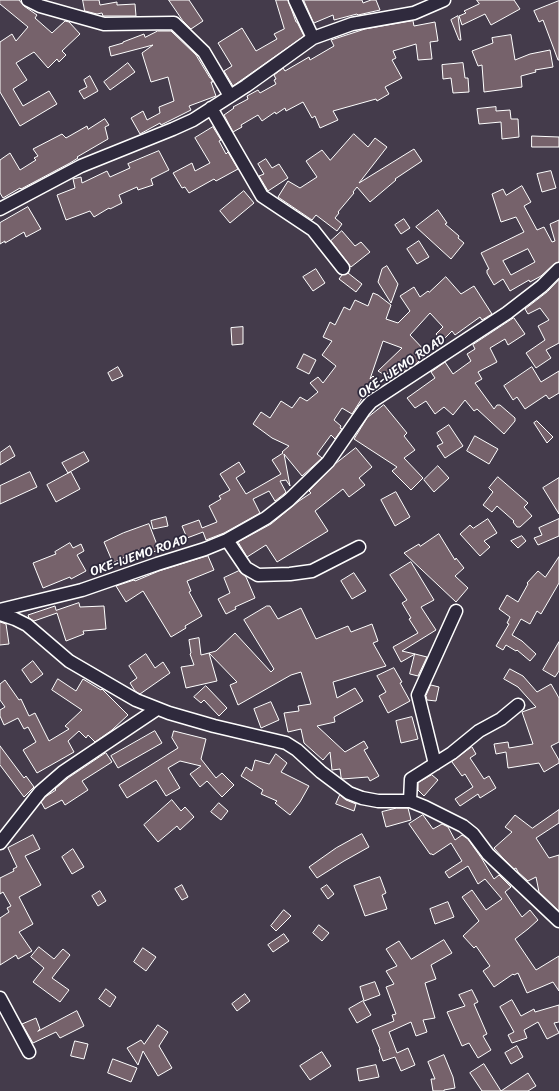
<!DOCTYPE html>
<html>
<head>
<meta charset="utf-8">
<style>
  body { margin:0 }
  canvas { display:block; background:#443b4b }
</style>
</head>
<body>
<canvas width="559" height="1091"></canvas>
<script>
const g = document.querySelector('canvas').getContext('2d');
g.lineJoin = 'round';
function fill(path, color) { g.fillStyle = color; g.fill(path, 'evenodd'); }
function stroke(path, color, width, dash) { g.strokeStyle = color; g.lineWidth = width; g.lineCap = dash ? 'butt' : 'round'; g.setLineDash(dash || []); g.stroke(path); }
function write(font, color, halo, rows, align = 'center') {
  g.font = font + ' Sriracha,sans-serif'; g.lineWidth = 3.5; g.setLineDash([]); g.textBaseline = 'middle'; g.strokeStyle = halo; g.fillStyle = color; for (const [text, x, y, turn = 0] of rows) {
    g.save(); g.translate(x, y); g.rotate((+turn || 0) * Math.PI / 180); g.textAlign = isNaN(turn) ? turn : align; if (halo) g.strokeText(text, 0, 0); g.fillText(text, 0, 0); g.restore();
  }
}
const building = new Path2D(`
  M0,0H19L24,6L37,15L35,18L52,33L65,21L69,22L80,34L62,51L66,55L59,62L57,59L48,68L34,52L16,63L27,80L13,89L23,106L49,91L57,104L20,126L0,92V42L12,34L16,41L28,27L0,4Z
  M83,0H99L100,5L117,2V5L135,4L136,16H103L102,13L97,14L85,11Z
  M169,0H189L203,21L191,29L183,21Z
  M276,0H288L296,22H297L304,36L233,86L224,71L232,66L218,43L242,28L256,51L277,39L274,34L284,29Z
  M304,0H362L363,3L371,0H376L380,10L358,15L357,14L334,20L333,15L314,23Z
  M477,0H514L520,9L491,25L485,14L462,25L459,16L466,13L464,11L479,4Z
  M559,1V60H558L543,20L539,22L534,11Z
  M458,16L461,40H459L451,20Z
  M413,21L414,26L435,22L438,41L430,42L432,59L418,60L416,44L393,51L396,58L392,60L402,78L385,87L389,94L377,101L376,99L333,111L338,120L320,128L315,116L312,118L303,102L286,111L285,108L276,114L275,112L262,121L258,115L241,125L242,127L233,132L224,115L234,108L233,107L248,99L247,96L258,90L260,93L276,84L274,80L276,79L274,75L283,68L285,71L309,57L310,60L334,46L331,40L365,29Z
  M158,31H171L196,55L210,78H211L213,82H211L216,96L189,106L191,110L161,125L160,123L140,134L131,118L143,111L147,120L160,113L159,107L174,101L168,77L151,82L142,53L153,45L111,56L109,47L123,43V42L144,34L145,37Z
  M511,35L515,60L530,54L550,50L553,67L535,70L536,72L521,76L522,87L484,92L482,65L478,66L472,51L493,43L492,38Z
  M128,63L135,72L110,90L104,82Z
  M463,63L465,78H468L469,92L453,93L451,78L443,79L442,65Z
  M90,76L98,91L84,99L79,91L87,87L84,80Z
  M496,107V111L510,110L511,119H518L519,137L502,139L501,122L479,124L477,109Z
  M105,119L109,125L105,127L108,139L77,157L78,158L70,163L21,189L20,188L3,198L0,193V160L10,153L20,170L36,160L34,158L38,156L33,149L62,134L66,138L87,126L88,129Z
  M213,127L221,140L219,141L226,154L228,152L238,169L216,181L214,179L189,193L185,187L182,188L173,173L192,163L195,171L210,163L195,138Z
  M354,134L368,147L375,138L387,147L359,183L414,149L422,161L395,179L396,180L370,202L357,187L353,192L354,193L338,212L339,213L335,218L342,224L337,231L316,215L312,220L278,197L288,181L300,188L317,177L306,161L322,150L330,160Z
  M532,136L559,137V147H532Z
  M159,151L169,170L151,179L153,185L138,190L137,187L119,195L122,203L110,209L109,208L94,217L90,211L66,220L57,195L75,188L73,179L81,177L82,183L107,171L110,177L130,168L128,164Z
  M266,159L272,168L279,164L288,178L268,191L259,176L264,174L258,164Z
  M551,171L556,188L542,192L537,174Z
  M522,186L531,202L524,206L537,230L544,227L552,242L555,241L550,224L559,220V262L554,264L541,276L530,282L529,280L510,291L503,279L494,285L487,273V270L489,269L481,253L524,232L516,217L501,222L492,194L503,189L506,195ZM528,249L535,262L511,275L503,261Z
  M244,191L254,203L230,223L220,211Z
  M28,207L41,229L26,237L24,232L5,243V241L0,244V223Z
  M438,210L447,223L445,224L459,236L458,238L464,243L451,259L416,227Z
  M404,219L410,228L401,234L395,225Z
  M342,231L355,246L361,242L370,252L351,267L331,241Z
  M419,241L429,257L417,264L407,249Z
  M387,266L398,284L391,303L378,282L382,269Z
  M316,269L325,283L313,291L303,277Z
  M348,273L362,284L356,292L339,279L342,275Z
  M446,277L461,294L474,286L492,314L482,320L480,317L455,335L452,331L442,341L436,334L443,327L430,313L410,335L427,353L416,364L396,377L390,370L386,376L378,371L402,348L383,341L370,379L373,376L375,378L352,414L342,408L334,420L341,426L340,428L342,429L335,439L331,435L317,454L322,458L302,476L284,454L290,486L286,480L280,481L286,492L284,494L275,501L269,491L253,499L260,513L224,533L206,540L203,532L187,538L182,526L199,520L202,528L217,522L209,506L221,499L219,496L230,490L220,474L239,462L245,472L236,478L246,494L281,474L272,460L283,453L282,452L289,446L272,438L253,424L261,412L270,418L281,401L292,408L300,397L307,401L318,392L310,383L318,377L323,383L336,366L322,355L332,341L323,337L330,322L335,325L344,307L350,310L355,300L368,306L373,293L378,295L391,305L386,319L398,323L410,311L400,296L414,287L420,297L428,291L429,292Z
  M559,280V343L546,350L551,358L536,368L526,353L545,340L538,326L549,320L540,308L528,314L525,309L547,292Z
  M514,318L525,334L508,345L505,339L490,348L497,362L478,372L482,379L475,383L494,409L497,405H500L515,418V421L504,434L477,409L474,411L465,400L453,415L444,407L435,414L426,401L415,408L407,398L435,378L431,372L445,362L453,374L471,361L467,354L475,349L473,345Z
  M243,327V344L232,345L231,328Z
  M304,354L316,360L309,374L297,368Z
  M118,367L123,376L112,381L108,373Z
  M532,367L541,382L559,371V393L549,399L546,395L525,409L517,397L513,400L504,386Z
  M384,405L407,433L404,436L415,450L404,458L423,478L411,490L392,471L397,467L354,439L367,418Z
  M537,421L553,437L547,443L534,423Z
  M449,425L463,446L445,458L437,446L443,443L437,433Z
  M475,436L498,449L489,464L467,451Z
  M10,446L15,456L0,465V453Z
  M356,448L372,467L359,478L365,485L349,497L343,489L315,511L328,531L277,562L266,545L247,557L238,542L271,524L299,501L311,493L309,491L335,464Z
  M84,452L89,461L68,473L62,463Z
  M438,466L449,478L434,492L424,480Z
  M30,472L37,487L0,504V486Z
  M71,472L80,489L56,502L47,485Z
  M498,477L528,503L524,507L532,516L520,527H517L513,522L514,521L497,506L492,512L483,505L493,492L489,488Z
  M559,478V514L543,488Z
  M396,492L410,517L395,526L381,500Z
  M166,517L168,526L153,529L151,521Z
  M488,519L497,533L484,541L490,547L480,556L460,534L470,525L473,528Z
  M559,519V536L538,545L534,538L542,535L539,528Z
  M149,524L159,550L141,556L139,550L113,563L104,542L123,533Z
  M439,534L455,560L456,558L464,568L455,576L468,588L456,602L404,553L419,544L420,546Z
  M522,536L526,541L518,548L511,541Z
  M70,543L73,548L81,544L84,551L77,555L86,571L71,579L70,577L43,588L33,563L56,554L55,552Z
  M208,556L214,570L187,581L191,591L189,592L202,616L185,626L186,628L171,637L143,591L126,602L116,586L134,580L135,581L159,571Z
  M559,557V583L541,614L537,611L530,624L521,619L512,635L522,641L536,654L530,661L517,650L516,651L506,645L503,650L496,646L509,624L507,623L510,617L499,609L507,595L518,602L528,584L527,583L538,571L545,577Z
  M411,562L434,600L421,607L436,630L402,651L415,654L401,662L393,647L418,633L409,619L411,618L402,603L407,600L390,575Z
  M239,571L246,577L255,598L235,607L236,609L226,614L218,599L230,593L224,578Z
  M354,573L366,591L352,599L341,581Z
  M79,603L80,607L104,606L106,629L83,631L84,634L66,641L57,613L34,621L29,618L28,615L55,606L56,610Z
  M267,606H270L278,619L301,608L316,639L348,626L351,632L372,624L378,641L373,643L386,666L333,682L337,698L355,688L363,701L334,717L335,722L317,726L345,752L364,741L368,748L364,750L379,776L370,781L368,777L342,779L341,777L340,769L332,770L330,752L323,760L304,743L301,729L288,732L284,713L299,711L298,706L311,704L301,672L291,675L238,705L230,685L237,682L209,653L216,651L235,633L271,672L274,669L244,620Z
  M0,622L6,624L9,644L0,645Z
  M199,638L201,655L209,653L217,681L186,688L181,667L194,665L190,654L191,653L189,640Z
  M559,642V671L555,677L543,670Z
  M146,654L155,668L163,662L170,673L140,694L135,691L130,683L137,678L129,666Z
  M415,654L427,657L418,676L410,674Z
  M33,661L43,674L31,683L22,670Z
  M394,668L402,682L400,683L410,701L388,713L379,696L386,692L377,676Z
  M510,669L523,676L537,692L551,684L559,698V742L551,746L559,760V763L544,772L539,763L508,768L506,752L496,754L494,744L508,742L509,748L533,744L522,712L536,707L518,687L504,679Z
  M58,679L76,691L83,679L101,690L102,689L128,715L112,730L95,742L88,735L86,738L79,731L68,741L74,752L37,773L23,750L36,742L28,727L24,729L18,718L4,725L0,716V710L5,707L0,700V684L5,680L19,700L21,699L29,716L35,713L49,741L69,729L65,726L82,710L52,690Z
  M431,685L439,687L436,701L427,700L426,696Z
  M206,686L227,708L219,716L204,700L201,703L194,697Z
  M271,702L279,720L261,728L254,709Z
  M412,717L418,739L401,743L396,721Z
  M155,731L162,743L118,768L111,756Z
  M174,731L206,739L201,759L216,778L222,773L234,785L222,797L207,781L200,787L190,774L201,766L180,761L168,768L180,788L166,796L156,780L127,798L119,785L178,748L172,738Z
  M0,746L24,778L26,776L34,787L24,797L0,765Z
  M472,747L476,754L470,758L484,779L489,776L496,788L480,798L478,794L460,806L455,799L473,787L465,774L462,776L452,762Z
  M106,753L112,762L82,781L88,790L65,805L62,800L45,809L41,802L45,797L56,790L55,789L68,778Z
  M276,754L287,763L281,772L309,786L300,802L290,815L275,803L277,801L261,794L263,790L241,776L246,767L252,771L255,760L269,764Z
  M432,775L438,780L424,796L418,790V783Z
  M340,795L346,800L356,804L354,811L336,804Z
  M172,800L181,811L185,807L194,817L180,830L177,826L158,842L144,825Z
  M219,803L228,811L221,820L211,812Z
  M397,808H408L411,820L386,827L382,812Z
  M559,810V823L536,838L549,858L559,855V911L539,892L536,877L528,881L518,872L516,868L514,869L502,857L494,848L512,832L505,827L515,815L532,828Z
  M423,815L433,829L442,824L448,827L455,840L462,835L468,839L482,859L494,879L499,875L511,887L505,892L522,917L530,910L538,920L528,929L515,939L536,970L559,956V991L553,982L527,993L518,973L514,975L513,974L494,987L483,971L490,966L476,946L474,948L463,936L479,921L462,897L472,890L486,910L502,899L485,879L478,884L468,866L449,878L445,872L462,861L451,843L433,855L432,854H430L409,824Z
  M362,834L369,847L344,861L317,878L309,867L336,848Z
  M33,835L40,849L25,856L41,885L19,897L33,924L19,932L32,951L18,959L16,955L0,965V918L9,912L7,908L11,906L3,892L0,894V878L14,871L13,869L17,867L8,848Z
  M73,849L84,867L72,874L62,857Z
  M380,877L386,893L382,895L387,909L365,916L354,886Z
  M182,885L188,897L182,900L175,889Z
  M327,885L334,894L328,899L321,889Z
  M100,891L106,901L98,906L92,896Z
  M448,902L454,917L435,924L430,909Z
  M284,910L291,916L276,931L271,926Z
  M319,925L329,933L322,941L313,933Z
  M284,934L289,941L273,952L268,945Z
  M444,940L452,953L431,965L436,979L425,983L435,1018L423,1020L427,1032L416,1036L411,1022L389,1032L397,1053L408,1048L415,1065L401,1071L395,1057L383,1061L379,1050L380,1049L372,1030L394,1021L392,1015L396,1014L386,987L394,984L386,971L397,966L386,949L399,941L411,959Z
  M39,947L54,959L63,949L70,955L52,978L69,990L60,1002L33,982L44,968L31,957Z
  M143,948L156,957L146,971L134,962Z
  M375,982L380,995L364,1001L360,987Z
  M106,989L116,997L110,1007L99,999Z
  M472,990L478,1002L474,1004L487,1034L483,1036L491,1050L478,1058L469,1043L462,1046L447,1012L465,1006L459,995Z
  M245,994L250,1001L237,1011L232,1004Z
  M512,1000L521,1016L534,1009L535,1012L559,1005V1022L554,1023L559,1033L547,1039L538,1022L524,1030L527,1038L512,1043L508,1035L514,1032L500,1007Z
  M363,1001L371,1015L357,1023L349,1009Z
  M77,1011L84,1026L60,1038L56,1032L33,1043L22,1024L36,1018L40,1029L38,1031Z
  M158,1025L168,1032L159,1046L172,1068L158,1076L143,1051L138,1065L127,1048L141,1040L144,1044Z
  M75,1041L88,1044L84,1059L71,1056Z
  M517,1046L523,1057L511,1064L505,1053Z
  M322,1052L331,1066L310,1080L300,1066Z
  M444,1055L453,1077L455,1088L444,1090V1091H433L431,1079H435L428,1062Z
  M113,1059L137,1068L131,1082L108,1073Z
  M484,1064L501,1091L528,1073L536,1086L528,1091H482L470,1073Z
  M376,1065L379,1077L359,1081L357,1069Z`);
fill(building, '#76626b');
stroke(building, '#fff', 1);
const minor = new Path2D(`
  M28,0L40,6L104,24L174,23L204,52L230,96
  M295,0L313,38
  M211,108L262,196L313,230L343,268
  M0,209L81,166L173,129L193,120L246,86L313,38L352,24L414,13L444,0
  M227,540L246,568L258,575L290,574L312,571L359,547
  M0,610L82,590L157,564L205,549L227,540L266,518L289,500L328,462L364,410L371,402L507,313L542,286L559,269
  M0,614L15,619L27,625L69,661L136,700L169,713L214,726L286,743L297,750L321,772L349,793L362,798L378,801H410L425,807L463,826L473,834L488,854L559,921
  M435,764L418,695L456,611
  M410,801L411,779L452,753L479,731L501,719L518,705
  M0,843L40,792L63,772L157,709
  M0,998L29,1052`);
stroke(minor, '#fff', 15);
stroke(minor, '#2f2a3d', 12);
write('13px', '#fff', '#2f2a3d', [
  ["OKE-IJEMO ROAD",402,367,-34],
  ["OKE-IJEMO ROAD",139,556,-19]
]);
</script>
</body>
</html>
